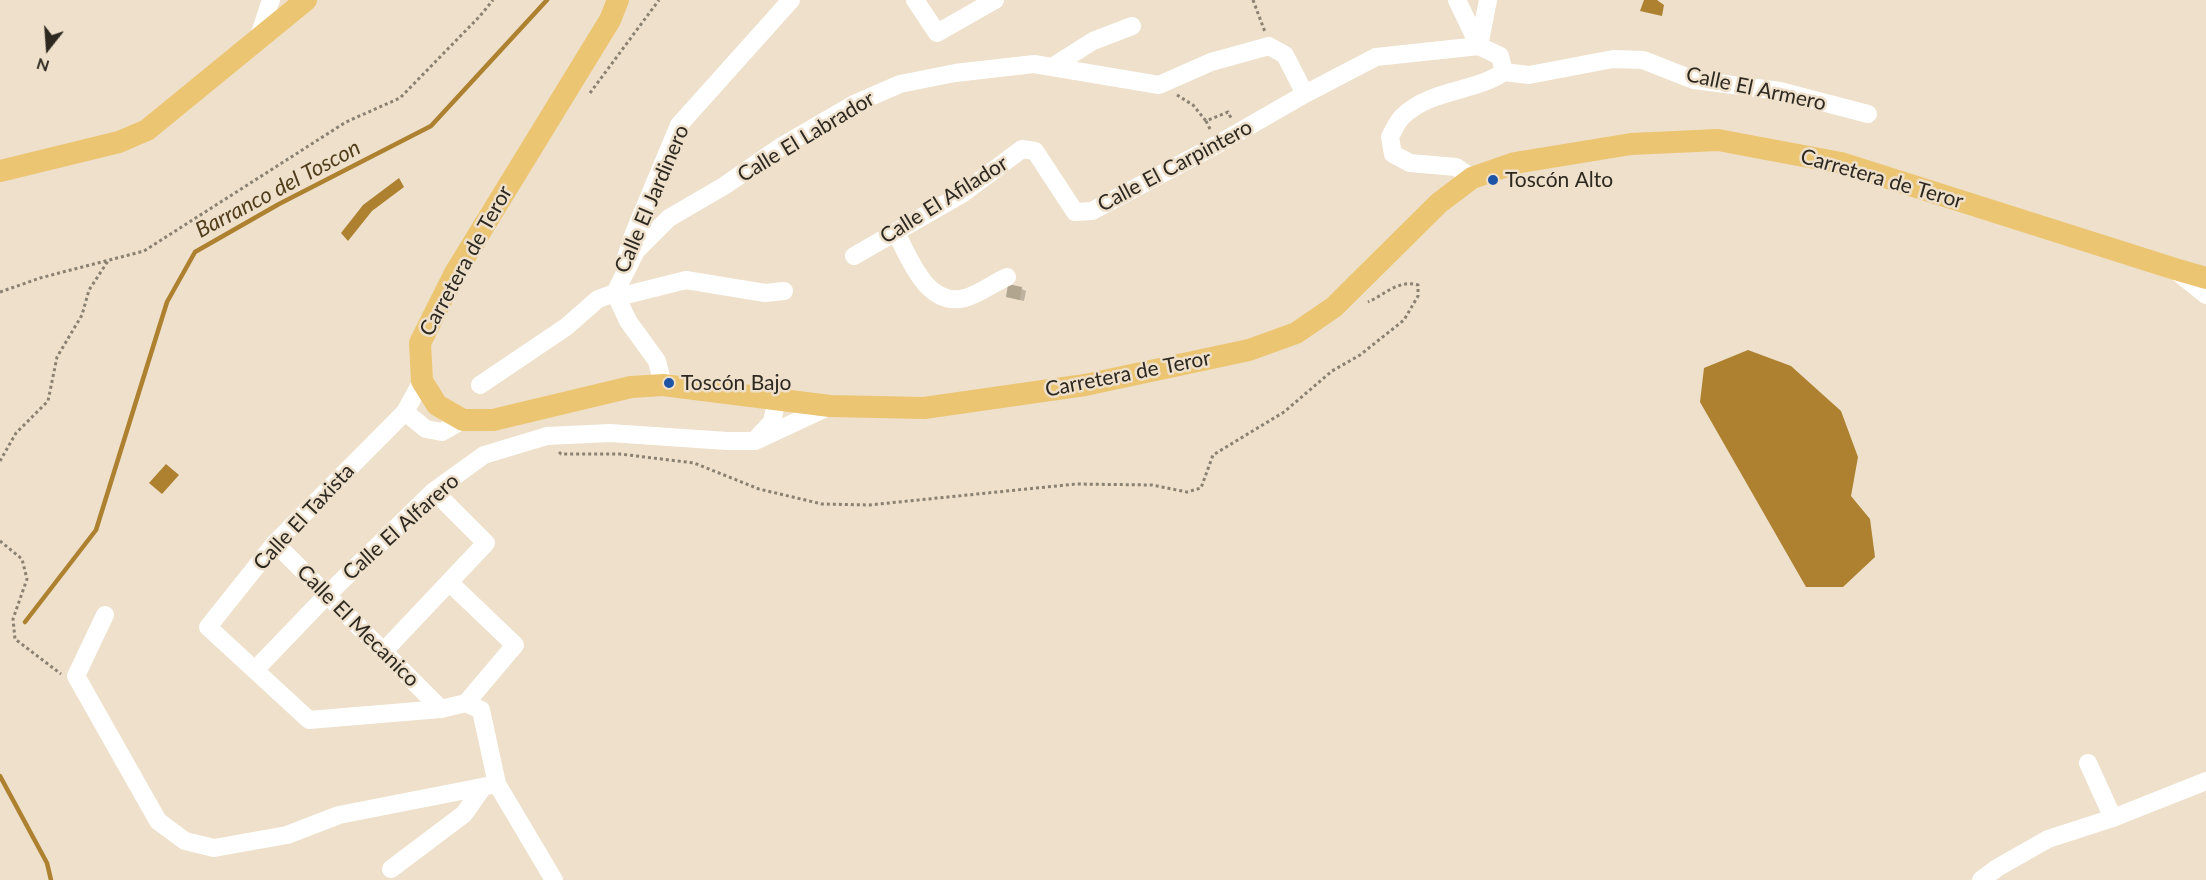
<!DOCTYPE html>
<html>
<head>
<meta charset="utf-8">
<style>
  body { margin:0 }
  #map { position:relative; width:2206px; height:880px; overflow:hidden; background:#eee0ca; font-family:Lato,sans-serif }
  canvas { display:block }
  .north { position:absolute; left:18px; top:18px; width:60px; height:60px; -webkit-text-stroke:4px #eee0ca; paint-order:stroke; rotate:197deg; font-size:16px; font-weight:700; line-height:24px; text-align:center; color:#2d2820 }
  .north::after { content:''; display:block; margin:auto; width:21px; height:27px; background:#2d2820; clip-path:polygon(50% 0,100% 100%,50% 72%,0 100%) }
</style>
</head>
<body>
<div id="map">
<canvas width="2206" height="880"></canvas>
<div class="north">N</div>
</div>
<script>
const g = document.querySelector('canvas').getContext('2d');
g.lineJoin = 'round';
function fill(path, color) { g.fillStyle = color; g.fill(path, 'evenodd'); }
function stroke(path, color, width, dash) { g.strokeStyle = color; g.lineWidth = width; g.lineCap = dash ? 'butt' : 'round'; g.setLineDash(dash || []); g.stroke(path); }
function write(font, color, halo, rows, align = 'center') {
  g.font = font + ' Lato,sans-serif'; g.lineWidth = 5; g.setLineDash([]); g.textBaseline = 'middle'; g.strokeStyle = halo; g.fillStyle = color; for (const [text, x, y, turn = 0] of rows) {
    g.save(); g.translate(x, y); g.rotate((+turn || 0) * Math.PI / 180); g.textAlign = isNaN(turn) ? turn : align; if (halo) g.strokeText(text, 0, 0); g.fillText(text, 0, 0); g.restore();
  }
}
fill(new Path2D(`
  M1644,0H1657L1664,5L1662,16L1640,11Z
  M399,178L404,187L372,211L348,241L341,233L363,205Z
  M1748,350L1791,366L1841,411L1858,457L1851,496L1870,519L1875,557L1843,587H1806L1700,402L1704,368Z
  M166,464L179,475L162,494L149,483Z`), '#ad8130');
fill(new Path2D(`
  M1022,289L1026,291L1024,301L1007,297Z`), '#0003');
stroke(new Path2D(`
  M25,622L96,530L167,302L195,252L279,204L431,126L547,0
  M0,776L47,863L51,880`), '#ad8130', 4.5);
fill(new Path2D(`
  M1008,284L1022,287L1020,300L1006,297Z`), '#b2a590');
stroke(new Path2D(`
  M1253,0L1265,32
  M590,93L659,0
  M1177,95L1193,105L1206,121
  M1210,129L1206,121L1228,112L1231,118
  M0,292L40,278L144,251L346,122L400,98L480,16L493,0
  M559,452L561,454H620L694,463L759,489L822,504L869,505L1076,484L1152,485L1187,492L1201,488L1213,455L1284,412L1332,371L1360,355L1404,320L1418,296V285C1399,279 1384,295 1368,302
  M0,461L16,433L48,401L57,357L82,315L89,290L108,261
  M0,541L22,559L27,579L13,619L15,639L61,674`), '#8a8172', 3, [3, 3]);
stroke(new Path2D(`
  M915,0L937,33L995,0
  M1457,0L1479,46
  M258,39L271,0
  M1479,46L1488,0
  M1052,67L1093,41L1132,26
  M1504,72L1529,75L1613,59L1643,60L1694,80L1780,91L1868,114
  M896,233C910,259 927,308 965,298C979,294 994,283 1007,277
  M854,256L962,194L1022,149L1035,151L1075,212L1092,211L1218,144L1305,94L1376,57L1479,46L1500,56L1504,72C1473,93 1430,89 1402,117C1397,122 1393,131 1390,137L1393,154L1410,163L1456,167L1472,178
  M626,257L634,233L679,125L791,0
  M2176,271L2206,295
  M615,293L636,251L669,218L724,186L782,146L854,104L900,84L955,73L1034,64L1159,85L1211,62L1269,46L1285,55L1305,94
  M615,293L628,321L657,361L663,385
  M422,381L405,412L275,543L208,627L309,720L441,709L466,703
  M480,385L566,327L598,299L615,293L630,294L686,280L765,293L784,291
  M405,412L426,429L442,432L463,420
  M758,437L772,422L777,399
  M275,543L441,709
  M450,583L515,645L466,703
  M105,615L76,676L158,821L185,841L214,848L287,835L339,815L497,784
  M384,651L486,543L434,491
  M255,670L327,595L434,491L484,455L547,436L610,433L727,441H755L830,406
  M466,703L481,710L497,784L554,880
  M2088,763L2113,818
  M391,869L464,814L483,787
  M1981,880L1997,868L2048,839L2113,818L2206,781`), '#fff', 18);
stroke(new Path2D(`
  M618,0L610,20L455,273L420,343L422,381L437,405L463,420H493L631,387L663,385L830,406L924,408L1085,385L1249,350L1296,333L1334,307L1439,203L1472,178L1515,163L1631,144L1718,140L1841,163L2175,269L2206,278
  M0,171L119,142L147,130L306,0`), '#ecc573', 22);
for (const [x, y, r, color] of [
  [1493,180,6,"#1d54a6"],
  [669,383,6,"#1d54a6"]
]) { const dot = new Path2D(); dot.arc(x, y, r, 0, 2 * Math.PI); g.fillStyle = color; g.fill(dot); stroke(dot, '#eee0ca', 2); }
write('21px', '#2d2820', '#eee0ca', [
  ["Calle El Armero",1756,89,12],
  ["Calle El Labrador",806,137,-31],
  ["Calle El Carpintero",1175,166,-28],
  ["Carretera de Teror",1882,179,16],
  ["Calle El Jardinero",652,199,-67],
  ["Calle El Afilador",944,200,-32],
  ["Carretera de Teror",466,261,-61],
  ["Carretera de Teror",1128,374,-11],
  ["Calle El Taxista",304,517,-47],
  ["Calle El Alfarero",401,527,-42],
  ["Calle El Mecanico",358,626,45]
]);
write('21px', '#2d2820', '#eee0ca', [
  ["Toscón Alto",1505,180],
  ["Toscón Bajo",681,383]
], 'left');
write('italic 22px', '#513d1b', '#eee0ca', [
  ["Barranco del Toscon",278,189,-28]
]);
</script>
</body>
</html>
